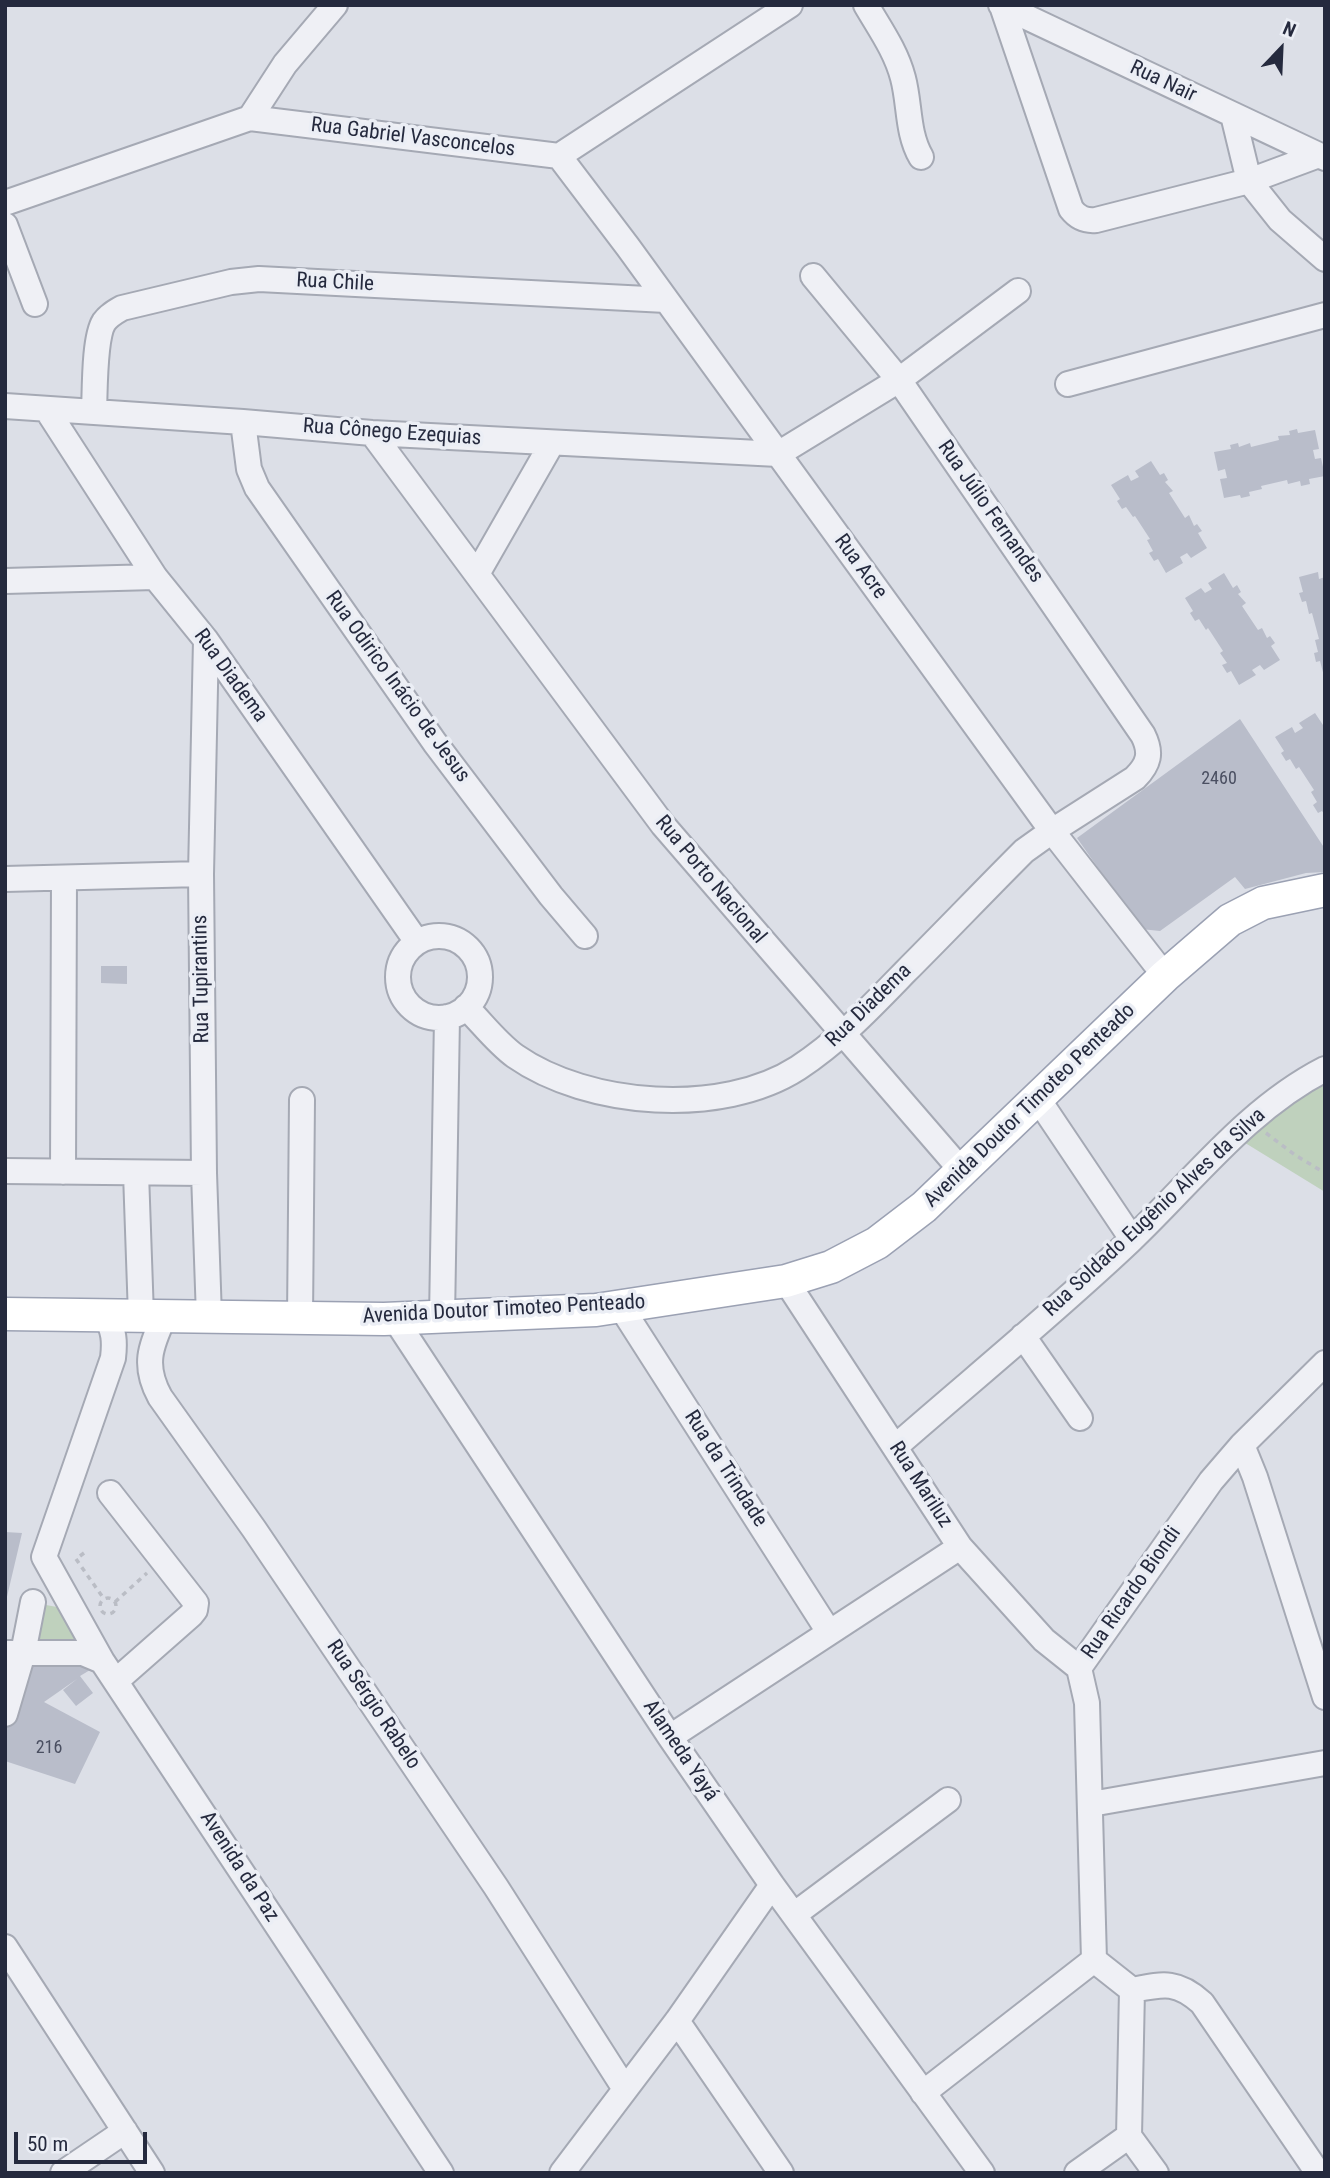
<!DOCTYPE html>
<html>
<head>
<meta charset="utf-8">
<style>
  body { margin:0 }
  #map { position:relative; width:1330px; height:2178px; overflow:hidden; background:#dcdfe7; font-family:"Roboto Condensed",sans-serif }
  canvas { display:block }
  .frame { position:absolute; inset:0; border:7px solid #252a3e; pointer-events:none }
  .north { position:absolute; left:1246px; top:14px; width:70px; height:70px; -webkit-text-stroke:5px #ebeef5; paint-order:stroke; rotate:23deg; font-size:19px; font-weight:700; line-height:28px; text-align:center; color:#252a3e }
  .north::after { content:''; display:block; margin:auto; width:24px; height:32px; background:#252a3e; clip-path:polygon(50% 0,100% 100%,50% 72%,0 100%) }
  .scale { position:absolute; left:14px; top:2132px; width:133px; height:32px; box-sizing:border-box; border:4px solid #252a3e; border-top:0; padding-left:9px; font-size:21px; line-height:24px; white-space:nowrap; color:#252a3e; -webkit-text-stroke:5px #ebeef5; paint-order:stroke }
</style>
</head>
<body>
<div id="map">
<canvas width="1330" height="2178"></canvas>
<div class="frame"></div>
<div class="north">N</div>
<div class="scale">50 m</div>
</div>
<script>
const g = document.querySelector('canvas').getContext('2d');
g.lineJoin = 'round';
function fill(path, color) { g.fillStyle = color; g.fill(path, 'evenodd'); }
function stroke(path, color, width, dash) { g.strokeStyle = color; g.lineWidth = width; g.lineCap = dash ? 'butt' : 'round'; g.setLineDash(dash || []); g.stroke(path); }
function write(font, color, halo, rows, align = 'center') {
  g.font = font + ' "Roboto Condensed",sans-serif'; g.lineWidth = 7; g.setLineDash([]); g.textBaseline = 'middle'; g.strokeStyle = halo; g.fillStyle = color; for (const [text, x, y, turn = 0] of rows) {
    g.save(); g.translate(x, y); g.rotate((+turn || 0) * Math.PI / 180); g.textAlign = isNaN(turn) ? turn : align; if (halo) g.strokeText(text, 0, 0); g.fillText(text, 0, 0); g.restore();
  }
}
fill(new Path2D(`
  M1325,1083V1192L1242,1141L1299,1094Z
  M46,1605L57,1607L85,1640L80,1644L36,1641L38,1612Z`), '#bfd1bd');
fill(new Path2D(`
  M1297,429L1298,433L1315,430L1319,449L1313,450L1315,459L1321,458L1325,476L1309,479L1310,484L1301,486L1300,481L1288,484L1287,480L1261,486L1262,489L1249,492L1250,496L1241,498L1240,495L1224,498L1220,479L1227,478L1225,469L1218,471L1214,452L1231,449L1230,445L1238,443L1239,447L1250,443L1251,447L1279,440L1278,436L1290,435L1289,431Z
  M1151,461L1160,475L1164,473L1168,480L1165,482L1173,491L1169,493L1185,518L1189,515L1194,526L1197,524L1202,531L1198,533L1207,548L1191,558L1187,553L1180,557L1183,563L1166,573L1158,559L1154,561L1149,553L1153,551L1147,540L1150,539L1135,516L1133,517L1126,507L1122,509L1117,501L1120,499L1111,485L1128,475L1131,481L1139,477L1135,471Z
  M1318,572L1319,579L1325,577L1324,676L1320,661L1316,662L1314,653L1318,652L1315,640L1319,639L1312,613L1309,614L1306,601L1302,602L1299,593L1303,592L1299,577Z
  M1224,573L1233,588L1237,585L1241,592L1238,594L1246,603L1242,606L1258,630L1262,628L1267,638L1270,636L1275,643L1271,646L1280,660L1264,670L1260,665L1252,670L1256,675L1239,685L1231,671L1227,673L1222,665L1227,663L1220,653L1223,651L1208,628L1206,630L1199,619L1195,621L1190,613L1193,611L1185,598L1201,588L1205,593L1212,589L1208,583Z
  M1315,713L1325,728V815L1322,811L1318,813L1313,805L1317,802L1311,792L1314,790L1299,767L1296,769L1290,759L1286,761L1281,753L1284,751L1275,737L1292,727L1295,733L1303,728L1299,723Z
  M1240,719L1325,849V872L1306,873L1245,889L1235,877L1160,931L1141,929L1077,838Z
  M101,966H127V984L101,983Z
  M5,1532L22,1533L6,1601H5Z
  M38,1658L95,1667L80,1676L93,1693L76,1706L63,1690L77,1679L44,1702L100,1732L75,1784L5,1761V1735L23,1669Z`), '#b9bdca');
const minor = new Path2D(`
  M866,5C880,29 896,51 903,78C910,104 907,133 921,157
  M1001,5L1325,158
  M1002,6L1071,209C1078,218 1085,221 1096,220L1249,181L1319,155
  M1233,115L1249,181L1280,220L1325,259
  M250,118L285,64L335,5
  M559,156L628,247L1052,831L1165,976
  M5,203L250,118L559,156L790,5
  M5,225L35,304
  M1068,384L1325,315
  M5,406L243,422L372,433L778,454
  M47,410L155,577L206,640L417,942
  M94,412C95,390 94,338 104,322C109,315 115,312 122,308L231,282L259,279L666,300
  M243,422L249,469L257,488L435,743L551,896L585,936
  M372,433L663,825L962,1171
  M778,454L899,380L1018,291
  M477,574L552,443
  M5,581L155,577
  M206,640L201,874L204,1173L209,1317
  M5,879L201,874
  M398 977a41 41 0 1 1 82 0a41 41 0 1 1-82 0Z
  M466,1007C482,1023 497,1043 515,1056C588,1107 722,1117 798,1068C839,1041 871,1007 905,972C945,932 984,891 1024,851L1052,831L1135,778C1149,764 1152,753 1143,735L899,380L813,276
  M1038,1099L1132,1239
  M5,1171L204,1173
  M63,1172L64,878
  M136,1173L141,1316
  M786,1281L960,1547L1044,1640L1079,1668
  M621,1307L829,1632
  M106,1316C114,1331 115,1341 113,1358L44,1557L102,1661L441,2173
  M164,1317C150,1347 143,1366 160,1397L254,1529L496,1887L625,2089
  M300,1318L302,1100
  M442,1318L447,1017
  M395,1319L670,1737L772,1885L982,2173
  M1023,1336L1080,1418
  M1242,1445L1255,1477L1325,1697
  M895,1447C974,1378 1055,1312 1131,1240C1193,1181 1247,1109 1325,1069
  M110,1493L196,1603L195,1610L191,1615L116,1681
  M5,1653H83L102,1661
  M5,1714L23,1653L33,1602
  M670,1737L960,1547
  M1091,1804L1325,1763
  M795,1914L948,1800
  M5,1947L152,2173
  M1094,1960L1087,1703L1079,1668L1211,1481L1242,1445L1325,1363
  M1094,1960L1132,1990C1163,1984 1177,1980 1202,2003L1318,2173
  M1132,1990L1129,2136L1156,2173
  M677,2021L781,2173
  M923,2093L1094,1960
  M63,2173L125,2131
  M562,2173L677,2021L772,1885
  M1077,2173L1129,2136`);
const major = new Path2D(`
  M5,1314L384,1319L596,1310L786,1281L831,1267L877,1243L924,1207L1165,976L1230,920L1263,903L1325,890`);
stroke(minor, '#a5a9b4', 28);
stroke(major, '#9ba1b3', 35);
stroke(new Path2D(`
  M1266,1133L1295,1155L1325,1173
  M84,1553L76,1559L104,1599
  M100 1606a8 8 0 1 1 16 0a8 8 0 1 1-16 0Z
  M115,1602L147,1573`), '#babdc5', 3.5, [5, 5]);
stroke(minor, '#eff0f5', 24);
stroke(major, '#fff', 32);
write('18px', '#4a4f61', null, [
  ["2460",1219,779],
  ["216",49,1748]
]);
write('21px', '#252a3e', '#ebeef5', [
  ["Rua Nair",1163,82,25],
  ["Rua Gabriel Vasconcelos",413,138,7],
  ["Rua Chile",335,283,3],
  ["Rua Cônego Ezequias",392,433,4],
  ["Rua Júlio Fernandes",990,512,55],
  ["Rua Acre",860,567,54],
  ["Rua Diadema",230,676,54],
  ["Rua Odirico Inácio de Jesus",397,687,54],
  ["Rua Porto Nacional",710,880,50],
  ["Rua Tupirantins",202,979,-91],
  ["Rua Diadema",869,1006,-44],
  ["Avenida Doutor Timoteo Penteado",1030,1106,-44],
  ["Rua Soldado Eugênio Alves da Silva",1155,1213,-43],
  ["Avenida Doutor Timoteo Penteado",504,1310,-3],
  ["Rua da Trindade",725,1469,57],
  ["Rua Mariluz",920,1485,57],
  ["Rua Ricardo Biondi",1132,1593,-55],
  ["Rua Sérgio Rabelo",373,1705,56],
  ["Alameda Yayá",680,1751,56],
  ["Avenida da Paz",239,1867,57]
]);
</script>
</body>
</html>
